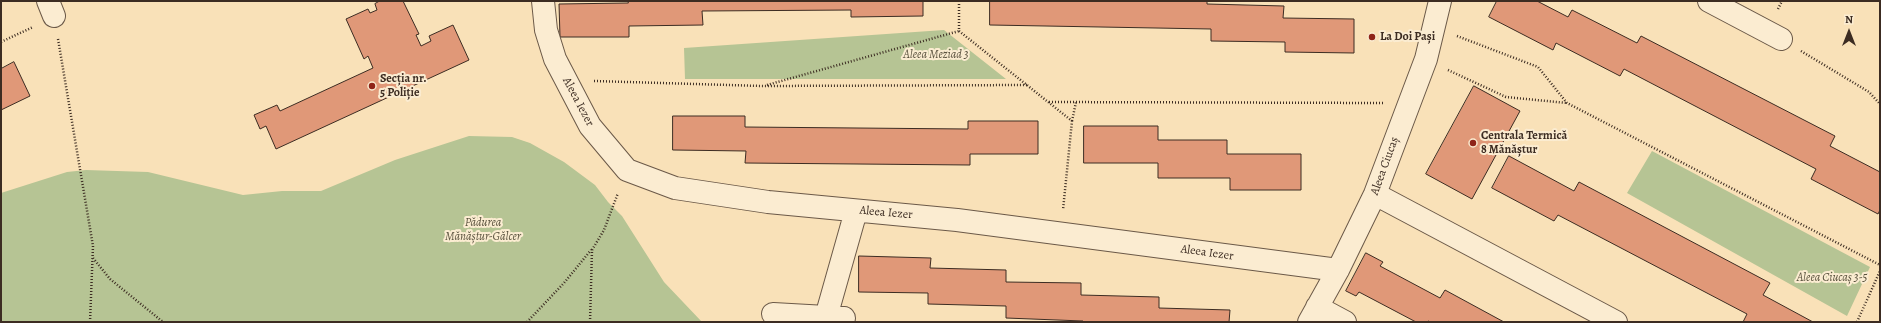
<!DOCTYPE html>
<html>
<head>
<meta charset="utf-8">
<style>
  body { margin:0 }
  #map { position:relative; width:1881px; height:323px; overflow:hidden; background:#f9e1b8; font-family:Alegreya,serif }
  canvas { display:block }
  .frame { position:absolute; inset:0; border:2px solid #3c2c22; pointer-events:none }
  .north { position:absolute; left:1829px; top:12px; width:40px; height:40px; -webkit-text-stroke:3px #fbecd1; paint-order:stroke; rotate:0deg; font-size:11px; font-weight:700; line-height:16px; text-align:center; color:#3c2c22 }
  .north::after { content:''; display:block; margin:auto; width:14px; height:18px; background:#3c2c22; clip-path:polygon(50% 0,100% 100%,50% 72%,0 100%) }
</style>
</head>
<body>
<div id="map">
<canvas width="1881" height="323"></canvas>
<div class="frame"></div>
<div class="north">N</div>
</div>
<script>
const g = document.querySelector('canvas').getContext('2d');
g.lineJoin = 'round';
function fill(path, color) { g.fillStyle = color; g.fill(path, 'evenodd'); }
function stroke(path, color, width, dash) { g.strokeStyle = color; g.lineWidth = width; g.lineCap = dash ? 'butt' : 'round'; g.setLineDash(dash || []); g.stroke(path); }
function write(font, color, halo, rows, align = 'center') {
  g.font = font + ' Alegreya,serif'; g.lineWidth = 4; g.setLineDash([]); g.textBaseline = 'middle'; g.strokeStyle = halo; g.fillStyle = color; for (const [text, x, y, turn = 0] of rows) {
    g.save(); g.translate(x, y); g.rotate((+turn || 0) * Math.PI / 180); g.textAlign = isNaN(turn) ? turn : align; if (halo) g.strokeText(text, 0, 0); g.fillText(text, 0, 0); g.restore();
  }
}
fill(new Path2D(`
  M944,30L1006,79H685L684,48Z
  M469,136L512,137L530,143L564,162L595,185L608,202L622,216L664,282L702,322H1V193L67,172L86,170L148,172L243,195L282,191H321L395,160Z
  M1652,151L1870,267L1847,316L1627,193Z`), '#b6c494');
const building = new Path2D(`
  M380,1H403L419,34L416,35L421,46L431,41L429,36L453,25L469,60L276,149L266,126L260,129L254,115L277,105L280,111L373,68L368,56L364,59L346,19L368,9L370,13L377,10L375,4Z
  M628,1H923V16L851,17V10L702,11L703,25L629,26V37H560L559,4L628,3Z
  M990,1H1207V4L1284,6L1283,18L1354,19V53L1285,52V42L1211,41V29L990,25Z
  M1497,1H1537L1568,17L1572,10L1637,43L1641,36L1835,136L1830,146L1880,172V210L1878,214L1811,179L1816,169L1624,69L1620,76L1556,43L1553,50L1489,17Z
  M14,62L30,96L1,110V69Z
  M1474,86L1520,111L1472,199L1426,174Z
  M673,116H745V127L968,129V121H1038V154H970V165L745,163L746,151L673,150Z
  M1084,126H1158V140H1227V154H1301V190H1230V178H1158V163H1084Z
  M1509,156L1574,191L1579,182L1770,283L1763,295L1813,322H1743L1747,314L1558,215L1554,221L1492,188Z
  M1366,253L1383,262L1380,266L1440,298L1445,290L1504,322H1431L1428,321L1427,322H1416L1359,292L1356,296L1346,291Z
  M859,256L931,258L930,268L1006,270V282L1081,283V295L1159,297V308L1230,310L1229,322H1083V321L1006,318V306L928,304V293L859,292Z`);
fill(building, '#e09878');
stroke(building, '#3c2c22', 1);
const minor = new Path2D(`
  M48,1L54,16
  M543,1L546,30L555,59L590,126L627,170L675,188L768,202L957,220L1338,270
  M1709,1L1781,39
  M1375,194L1616,322
  M1317,307L1345,322
  M773,314L844,318
  M826,317L856,211
  M1309,322L1338,270L1375,194L1426,59L1440,1`);
stroke(minor, '#6b5948', 24);
stroke(new Path2D(`
  M959,1V31L1072,121L1063,210
  M1778,9L1782,1
  M1457,36L1538,67L1567,103L1880,265
  M58,39L93,246L90,322
  M1,42L33,27
  M1801,51L1869,92L1880,104
  M1448,70L1506,97L1567,103
  M594,81L762,86L1029,85
  M767,85L959,31
  M1049,102L1383,103
  M1072,121L1076,102
  M93,258L110,279L163,322
  M527,322L564,283L591,250
  M590,322L592,250L604,230L618,193
  M1857,322L1880,271`), '#3c2c22', 2.5, [1, 2]);
stroke(minor, '#fbecd1', 22);
for (const [x, y, r, color] of [
  [1372,37,4,"#8f2418"],
  [372,86,4,"#8f2418"],
  [1473,143,4,"#8f2418"]
]) { const dot = new Path2D(); dot.arc(x, y, r, 0, 2 * Math.PI); g.fillStyle = color; g.fill(dot); stroke(dot, '#fbecd1', 1.5); }
write('bold 12px', '#3c2c22', '#fbecd1', [
  ["La Doi Pași",1380,37],
  ["Secția nr.",380,79],
  ["5 Poliție",380,93],
  ["Centrala Termică",1481,136],
  ["8 Mănăștur",1481,150]
], 'left');
write('italic 12px', '#5a523e', '#fbecd1', [
  ["Aleea Meziad 3",936,55],
  ["Pădurea",483,223],
  ["Mănăștur-Gălcer",483,237],
  ["Aleea Ciucaș 3-5",1832,278]
]);
write('12px', '#3c2c22', '#fbecd1', [
  ["Aleea Iezer",578,102,62],
  ["Aleea Ciucaș",1385,166,-70],
  ["Aleea Iezer",886,213,5],
  ["Aleea Iezer",1207,253,8]
]);
</script>
</body>
</html>
